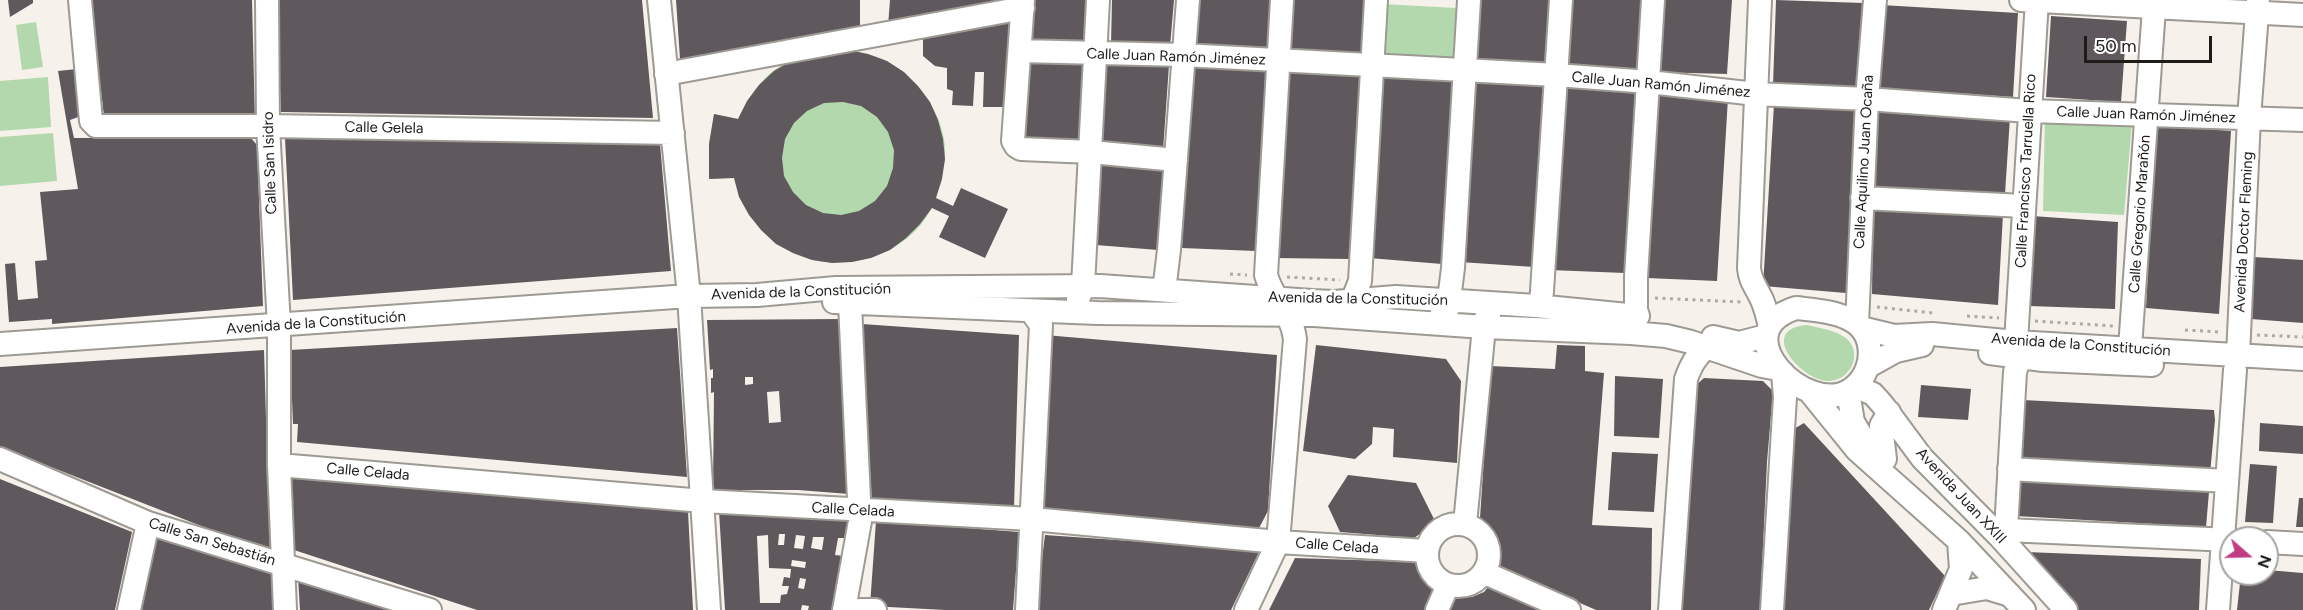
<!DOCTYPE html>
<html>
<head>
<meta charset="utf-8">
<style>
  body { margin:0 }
  #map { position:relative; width:2303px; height:610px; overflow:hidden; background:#f6f2eb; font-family:Figtree,sans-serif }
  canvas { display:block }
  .north { position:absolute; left:2219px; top:526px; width:60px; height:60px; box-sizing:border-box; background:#fff; border:2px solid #a5a4a3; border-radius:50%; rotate:110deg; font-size:16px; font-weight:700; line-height:24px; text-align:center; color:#1d1c19 }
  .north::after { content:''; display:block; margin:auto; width:21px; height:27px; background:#c23e84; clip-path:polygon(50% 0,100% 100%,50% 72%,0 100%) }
  .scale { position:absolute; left:2084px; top:36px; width:128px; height:27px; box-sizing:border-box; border:3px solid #1d1c19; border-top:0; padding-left:8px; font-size:18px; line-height:21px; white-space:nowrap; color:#1d1c19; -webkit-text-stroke:4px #fff; paint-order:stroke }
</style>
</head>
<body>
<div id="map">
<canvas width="2303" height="610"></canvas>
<div class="north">N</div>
<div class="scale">50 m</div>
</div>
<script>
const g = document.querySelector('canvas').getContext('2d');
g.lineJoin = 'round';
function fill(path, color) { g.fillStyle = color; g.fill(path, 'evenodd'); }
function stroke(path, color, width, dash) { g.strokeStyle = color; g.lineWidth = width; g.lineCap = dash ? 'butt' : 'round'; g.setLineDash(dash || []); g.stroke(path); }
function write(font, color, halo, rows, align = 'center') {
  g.font = font + ' Figtree,sans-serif'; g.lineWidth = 6; g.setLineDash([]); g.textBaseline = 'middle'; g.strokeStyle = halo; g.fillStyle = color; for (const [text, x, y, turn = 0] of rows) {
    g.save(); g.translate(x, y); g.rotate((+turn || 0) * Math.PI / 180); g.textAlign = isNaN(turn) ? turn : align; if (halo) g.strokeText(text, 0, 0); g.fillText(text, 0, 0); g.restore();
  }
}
fill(new Path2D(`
  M1382,4L1457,8L1455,58L1378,57Z
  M36,22L43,67L22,70L16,25Z
  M849,50C862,53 876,55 888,62C921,80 948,120 945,159C944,168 940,177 938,185C936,192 935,201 932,207C910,254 848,273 803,257C766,244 745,215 734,178L709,179V144L714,114L738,119C749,96 766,69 792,61C810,55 830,53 849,50Z
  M48,77L51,127L0,131V81Z
  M2045,117L2132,123L2124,215L2043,211Z
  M53,133L57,181L0,186V137Z
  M1807,325C1819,328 1837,330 1847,339C1864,355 1849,382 1827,381C1800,379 1757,329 1807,325Z`), '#b4d8ad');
fill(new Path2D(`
  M8,0H33V3L10,17Z
  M90,0H252L255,122L104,116Z
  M276,0H642L653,118L281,112Z
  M676,0H860V28L680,59Z
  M890,0H1017L888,26Z
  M1033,0H1091L1089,43L1031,42Z
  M1112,0H1174L1170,47L1111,45Z
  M1195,0H1271L1269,48L1192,46Z
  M1290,0H1365L1361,59L1286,53Z
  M1476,0H1551L1547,65L1473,61Z
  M1568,0H1641L1637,71L1564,68Z
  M1659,0H1732L1727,74L1654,72Z
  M1776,0L1863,3L1857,88L1773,85Z
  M1881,5L2018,13L2013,97L1879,88Z
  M2051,16L2127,21L2121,102L2046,97Z
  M1010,17L1005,107H983L984,72H975L973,106L952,105L953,91L947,89V68L935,66L923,56V32Z
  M849,50L868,54L887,61L904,72L918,86L930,102L938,120L943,139L945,159L942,179L936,198L953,206L961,188L1008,209L985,258L939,237L949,216L932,208L920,224L906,238L890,250L871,258L852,262L832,263L812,260L793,253L776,244L761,230L749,215L739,197L734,178L709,179V144L714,114L738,119L747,101L759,85L774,71L791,61ZM843,102L861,106L877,117L888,132L894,150L893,168L887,186L875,201L859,211L841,215L823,213L806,205L793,192L784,176L782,158L785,139L794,123L807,111L824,103Z
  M1029,60L1088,63L1085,144L1023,141Z
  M1107,62L1169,65L1163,151L1100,148Z
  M1192,64L1268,66L1256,251L1182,248Z
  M77,69L81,116L70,120L74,138H251L257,145L263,306L52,324V319L9,322L5,264L15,263L18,300L38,298L35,261L47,260L40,192L78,189L58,71Z
  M1286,70L1362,73L1351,259L1273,258Z
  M1378,74L1452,79L1442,264L1369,258Z
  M1472,79L1543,84L1534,267L1460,262Z
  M1562,84L1635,89L1625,273L1550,270Z
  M1656,90L1728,98L1717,281L1647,278Z
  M1774,104L1856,107L1846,293L1763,286Z
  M1874,111L2010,117L2005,194L1874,188Z
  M2155,125L2231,131L2219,314L2146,308Z
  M285,138L660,144L671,271L293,300Z
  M1102,162L1164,167L1158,250L1096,245Z
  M1873,208L2003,214L1998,305L1872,294Z
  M2032,216L2118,222L2115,309L2029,306Z
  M2254,257L2303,260V323L2251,319Z
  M841,319L849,494L798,490H713L714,392L711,393V378H713V369L710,370L707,320ZM745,377H753V384L745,385ZM779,391L781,422L769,423L767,392Z
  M862,324L1019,335L1014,508L872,505Z
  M677,328L687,477L297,442L298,424H293L290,350Z
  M1045,335L1277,355L1268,511L1259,528L1044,508Z
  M1316,345L1446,359L1461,381L1457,463L1393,457L1394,429L1373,427L1372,444L1355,459L1303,451Z
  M1557,345L1585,346V371L1604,373L1592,525L1652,528L1651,610H1596L1498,567L1499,554L1493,538L1480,518L1490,366L1555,369Z
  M264,350L270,553L0,447V367Z
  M1615,376L1663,379L1659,438L1614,436Z
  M1704,378L1763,381L1773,391L1767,462L1760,610H1682L1694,387Z
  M1921,385L1971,389L1968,420L1918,417Z
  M2023,400L2214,410L2215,420L2210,474L2019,461Z
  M1804,423L1945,576L1929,610H1782L1792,430Z
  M2260,423L2303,426V454L2259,451Z
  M1612,452L1658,454L1654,512L1608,510Z
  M2250,464L2277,466L2273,523L2245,522Z
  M1348,475L1416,483L1436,523L1414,538L1340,532L1328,506Z
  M291,477L688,511L693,610H477L291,549Z
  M0,479L132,532L115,610H0Z
  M2019,480L2209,492L2206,527L2016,516Z
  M2299,498H2303V527H2296Z
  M719,511L851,520L847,538H838L835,555L844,556L835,610H808L809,606L802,605L801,610H725ZM779,534H785L784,545H778ZM768,535L769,568L791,569L790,578L784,577L782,586H789L787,594L781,595L780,603H760L757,536ZM796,535L805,536L803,549L794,548ZM813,537H824L822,550L811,548ZM792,560L806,562L805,568L791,566ZM800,578L806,579L804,589L798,588Z
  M876,521L1019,532L1013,610H945L870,606Z
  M157,534L274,575L275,610H142Z
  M1045,535L1260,550L1231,610H1036Z
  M2026,552L2201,559L2199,610H2078Z
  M1295,558L1417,562L1434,591L1425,610H1269Z
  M2267,570L2303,573V610H2237L2241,574H2267Z
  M298,577L402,610H300Z
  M1489,586L1544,610H1450L1456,598L1472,597L1484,592Z`), '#5f595d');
const minor = new Path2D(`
  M80,0L91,121L96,126H268L673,133
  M267,0L268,126L279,326V465L285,610
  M659,0L689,296L709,610
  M1023,0L1013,141L1016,146L1021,149L1091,152L1176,160
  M1760,0L1749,268C1750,280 1754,284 1759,294C1765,304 1767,315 1770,326
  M2021,0L2303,15
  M1020,51L1183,55L1556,75L1649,82L1756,94L1867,99L2029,111L2303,120
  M666,74L1023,8
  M1862,198L2024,206
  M1161,290L1165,283L1169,250L1188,0
  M1353,299L1360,281L1376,0
  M1078,300L1083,286L1098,0
  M834,302L1097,313L1314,315L1484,327L1631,333L1666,336L1691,342L1762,366L1778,369
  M1536,306L1541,301L1542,291L1561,0
  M1796,308C1813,310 1833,311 1849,319C1878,333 1875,374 1850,390C1807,418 1721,332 1796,308Z
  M1442,312L1448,308L1453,268L1469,0
  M1638,316L1636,310V277L1653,0
  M1857,324L1867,99L1875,0
  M1861,328L1894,336L1932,334L2016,342L2303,359
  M1713,337L1739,343L1766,336
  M2016,342L2037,0
  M0,344L689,296L757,295L836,288L1100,286L1312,301L1334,302L1396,297L1536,306L1638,316
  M2130,348L2154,8
  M1990,353L2043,360L2152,365
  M2238,356L2249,118L2258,0
  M1869,366L1896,351L1922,345
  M1855,386L1873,394L1882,404L1922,458L2000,537L2066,610
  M1810,392L1857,450L1959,541L2024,610
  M1848,392L1853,422L1865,442
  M0,459L148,523L430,610
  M1885,459L1881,426L1889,412
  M279,465L703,501L1032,519L1278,542L1427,551
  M2009,469L2227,481
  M1427 555a31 31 0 1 1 62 0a31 31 0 1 1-62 0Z
  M1465,524L1484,327L1485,320L1489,315
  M2006,530L2231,540
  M2000,537L2006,530L2015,372L2018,363L2023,358
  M2267,542L2303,544
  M1485,573L1569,610
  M1951,594L1987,588L2010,595
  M129,610L148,523
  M844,610L860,521L850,303
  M860,610H875
  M1027,610L1041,325L1031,311
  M1246,610L1278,542L1295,339C1291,310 1274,303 1266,275L1282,0
  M1437,610L1448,585
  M1670,610L1686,379C1691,365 1696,356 1707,347
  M1772,610L1785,397L1783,373
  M1944,610L1961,569L1959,541
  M2218,610L2235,370`);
stroke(minor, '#9d9a93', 26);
stroke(new Path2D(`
  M1230,274L1247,275
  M1287,277L1340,280
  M1655,298L1741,302
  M1877,307L1933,313
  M1967,316L1999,318
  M2035,321L2113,326
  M2185,330L2220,332
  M2257,335L2303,337`), '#adaaa4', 3, [3, 4.5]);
stroke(minor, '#fff', 22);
write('15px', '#1d1c19', '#fff', [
  ["Calle Juan Ramón Jiménez",1176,57,2],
  ["Calle Juan Ramón Jiménez",1661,85,5],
  ["Calle Juan Ramón Jiménez",2146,115,2],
  ["Calle Gelela",384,128,1],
  ["Calle Aquilino Juan Ocaña",1864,162,-87],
  ["Calle San Isidro",270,163,-92],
  ["Calle Francisco Tarruella Rico",2026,171,-87],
  ["Calle Gregorio Marañón",2140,214,-86],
  ["Avenida Doctor Fleming",2244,232,-87],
  ["Avenida de la Constitución",801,292,-2],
  ["Avenida de la Constitución",1358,299,1],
  ["Avenida de la Constitución",316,323,-4],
  ["Avenida de la Constitución",2081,345,4],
  ["Calle Celada",368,472,5],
  ["Avenida Juan XXIII",1961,496,47],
  ["Calle Celada",853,510,3],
  ["Calle San Sebastián",212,542,17],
  ["Calle Celada",1337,546,4]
]);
</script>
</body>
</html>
